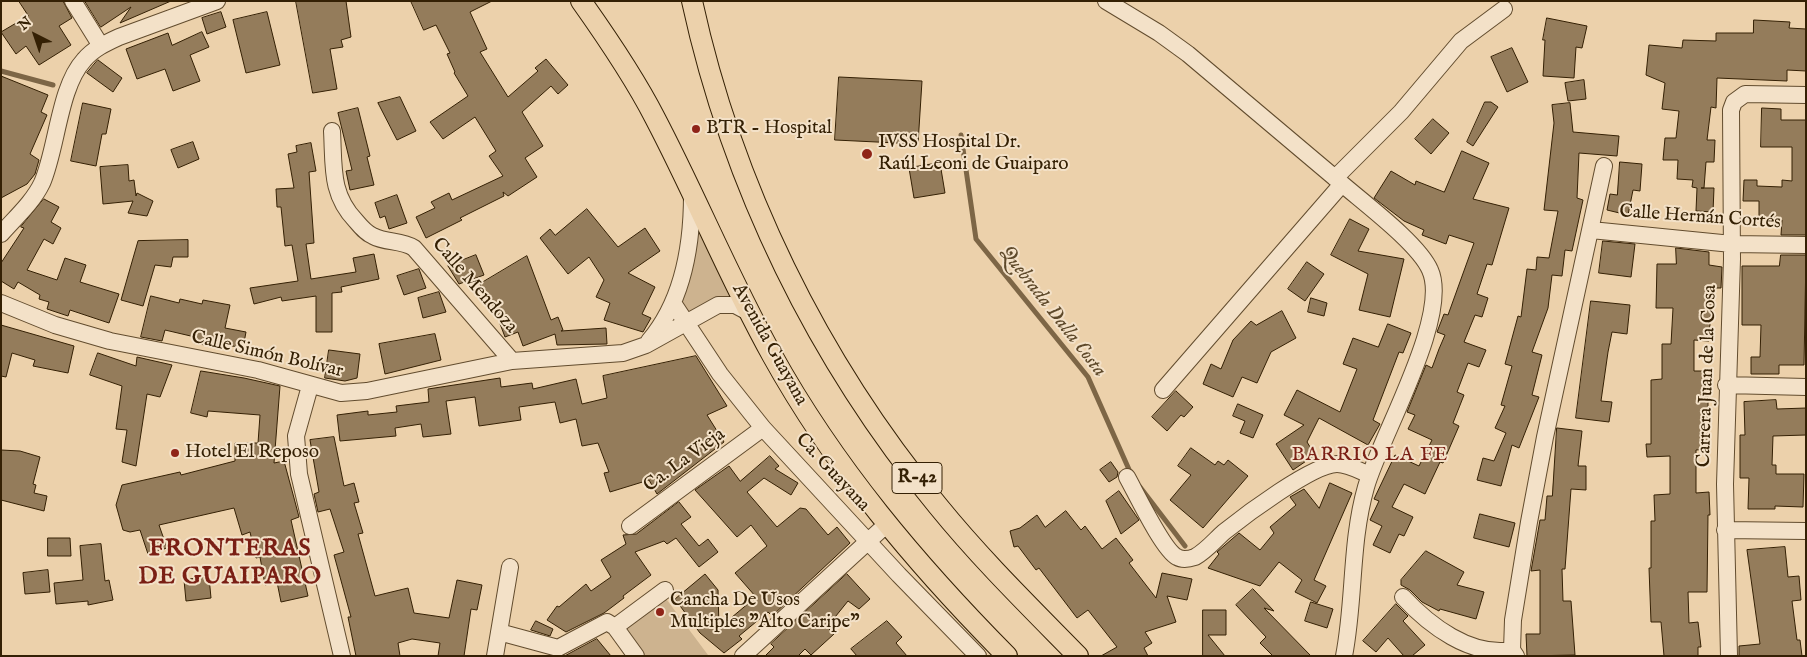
<!DOCTYPE html>
<html>
<head>
<meta charset="utf-8">
<style>
  body { margin:0 }
  #map { position:relative; width:1807px; height:657px; overflow:hidden; background:#ecd1ab; font-family:"IM FELL English",serif }
  canvas { display:block }
  .frame { position:absolute; inset:0; border:2px solid #342004; pointer-events:none }
  .north { position:absolute; left:10px; top:10px; width:50px; height:50px; -webkit-text-stroke:4px #f3e1c8; paint-order:stroke; rotate:319deg; font-size:14px; font-weight:700; line-height:20px; text-align:center; color:#342004 }
  .north::after { content:''; display:block; margin:auto; width:18px; height:22px; background:#342004; clip-path:polygon(50% 0,100% 100%,50% 72%,0 100%) }
</style>
</head>
<body>
<div id="map">
<canvas width="1807" height="657"></canvas>
<div class="frame"></div>
<div class="north">N</div>
</div>
<script>
const g = document.querySelector('canvas').getContext('2d');
g.lineJoin = 'round';
function fill(path, color) { g.fillStyle = color; g.fill(path, 'evenodd'); }
function stroke(path, color, width, dash) { g.strokeStyle = color; g.lineWidth = width; g.lineCap = dash ? 'butt' : 'round'; g.setLineDash(dash || []); g.stroke(path); }
function write(font, color, halo, rows, align = 'center') {
  g.font = font + ' "IM FELL English",serif'; g.lineWidth = 4; g.setLineDash([]); g.textBaseline = 'middle'; g.strokeStyle = halo; g.fillStyle = color; for (const [text, x, y, turn = 0] of rows) {
    g.save(); g.translate(x, y); g.rotate((+turn || 0) * Math.PI / 180); g.textAlign = isNaN(turn) ? turn : align; if (halo) g.strokeText(text, 0, 0); g.fillText(text, 0, 0); g.restore();
  }
}
fill(new Path2D(`
  M692,193L735,305L653,335L669,305Z
  M664,596L708,655L707,656H646L624,627Z`), '#cdb38f');
stroke(new Path2D(`
  M1,71L53,85
  M961,135L976,239L1088,377L1131,474
  M1140,487L1185,546`), '#7d6646', 5);
const building = new Path2D(`
  M19,1H63L72,18L59,26L71,45L39,65L26,46L16,54L1,32L28,16Z
  M85,1H171L120,23L131,7L101,27Z
  M296,1H346L351,37L341,40L343,47L330,49L337,89L313,93Z
  M411,1H492L470,12L487,49L480,52L508,97L538,71L535,68L546,59L568,85L558,94L551,86L522,112L543,146L525,158L537,177L508,196L503,192L504,196L460,218L462,220L426,238L416,217L435,208L431,202L449,193L452,200L503,176L489,156L496,151L475,117L443,139L430,122L468,96L454,73L455,72L447,54L450,53L436,25L424,30Z
  M221,12L226,27L207,34L202,18Z
  M267,12L280,65L246,73L233,20Z
  M1547,18L1587,26L1582,48L1576,47L1574,78L1543,76L1545,40H1543Z
  M1754,20L1790,22L1789,28L1806,29V71L1787,70V81L1717,78L1716,108L1711,107L1707,140H1715L1714,162H1706L1704,188H1701H1714L1713,212L1696,211L1697,188L1692,187L1693,180L1677,179L1678,160H1663L1665,138H1676L1679,111L1662,109L1665,83L1646,75L1649,45L1682,48L1683,40L1716,41V33H1753Z
  M202,32L209,47L190,55L200,81L173,91L165,69L137,79L126,49L168,33L172,45Z
  M1512,48L1528,82L1507,92L1491,57Z
  M98,60L122,78L113,92L87,73Z
  M1,76L48,95L41,112L47,115L30,154L39,160L35,174L27,184L1,198Z
  M839,77L922,81L918,144L835,140Z
  M1584,80L1586,99L1568,101L1565,83Z
  M400,97L416,131L397,140L378,103Z
  M1485,102H1491L1498,107L1473,146L1467,142Z
  M83,103L111,109L106,134H102L96,166L71,161Z
  M1570,103L1573,132L1619,136L1617,156L1579,153L1577,198L1583,200L1572,251L1565,250L1562,276L1552,275L1548,308L1532,352L1542,355L1532,395L1539,397L1519,448L1512,445L1501,486L1477,480L1483,458L1494,461L1506,433L1495,428L1505,406L1501,405L1512,366L1505,364L1518,316L1521,317L1527,269L1536,270L1537,257L1549,258L1558,211L1544,210L1554,123L1552,105Z
  M358,108L370,156L367,157L374,185L350,190L346,171L352,170L338,113Z
  M1762,108L1781,109V120H1806V235H1781L1782,220H1759V201H1743L1744,180H1757V186L1782,187V180L1792,181V147H1761Z
  M1433,119L1449,133L1431,154L1415,139Z
  M193,142L199,159L178,168L171,150Z
  M311,143L316,171L309,172L314,243L306,244L311,279L356,272L353,258L374,254L379,279L341,287L342,292L332,293V332H316V296L282,301L281,297L254,304L250,288L298,281L292,245L285,246L281,207H277L276,189L294,188L288,154L297,152L296,146Z
  M1462,151L1489,163L1473,199L1509,208L1492,265L1487,264L1477,294L1488,298L1482,317L1475,315L1464,342L1486,350L1479,367L1468,363L1457,392L1464,395L1453,423L1459,426L1443,463L1440,462L1425,494L1404,484L1392,507L1413,517L1404,536L1399,534L1390,553L1373,545L1382,526L1370,520L1379,501L1374,499L1395,455L1419,466L1432,440L1408,429L1415,415L1407,412L1426,365L1432,368L1439,349L1445,335L1437,332L1444,314L1448,315L1474,243L1449,235L1446,244L1422,235L1424,230L1404,221L1374,198L1391,171L1415,185L1416,181L1444,192Z
  M1620,162L1642,164L1640,191L1633,190L1628,215L1607,210L1610,194L1617,195Z
  M940,163L945,193L914,198L909,168Z
  M128,165L129,181L134,180L136,196L137,193L153,201L147,216L128,213L133,201L103,204L100,167Z
  M397,195L407,223L389,229L385,216L380,218L375,203Z
  M44,199L59,207L51,222L61,228L53,244L44,239L27,270L57,280L65,258L86,265L80,282L119,294L109,323L70,310L68,316L47,309L49,302L39,299L40,295L18,282L14,289L1,281V263L24,228L21,227Z
  M587,209L618,247L645,228L660,251L628,273L655,287L642,314L651,318L643,332L604,320L610,303L596,297L604,280L589,257L568,274L540,238L550,229L555,235Z
  M1350,219L1369,229L1358,251L1404,259L1390,317L1359,310L1368,274L1331,255Z
  M188,240V257H173L171,267L155,265L143,306L121,300L138,241Z
  M1603,241L1635,244L1631,277L1599,273Z
  M1676,248L1709,252V265L1722,267L1721,288H1712L1709,341L1694,340V371H1707L1708,400V449L1696,450V493L1709,492L1710,515H1708L1707,592H1688L1689,623L1698,622L1701,647H1698V656H1664L1661,622H1651L1649,568H1651V521H1655L1654,495L1670,494V456L1647,457L1646,444H1651V380L1662,379V344H1671L1673,308H1656L1657,264H1676Z
  M476,255L484,275L459,284L448,266Z
  M1781,255H1806L1804,365H1779V374H1751V357H1760L1761,325H1742V266H1779Z
  M527,256L551,320L558,317L563,330L561,331L606,328L607,344L557,345L555,334L523,346L518,332L505,337L491,300L487,302L480,284Z
  M1307,262L1324,274L1305,301L1288,289Z
  M419,269L426,288L404,295L397,276Z
  M439,292L446,312L423,318L418,298Z
  M151,296L179,303L180,299L202,304L203,300L230,305L225,328L246,332L243,348L222,344L221,348L194,343L195,337L165,330L162,341L141,337Z
  M1311,298L1327,303L1324,316L1308,312Z
  M1591,301L1630,305L1627,334L1612,332L1608,352L1601,401L1612,402L1609,422L1576,418Z
  M1282,311L1296,338L1271,352L1257,383L1242,377L1233,397L1203,384L1211,364L1221,369L1233,340L1251,321L1256,325Z
  M1388,324L1411,333L1403,353L1399,352L1373,420L1380,424L1368,445L1319,418L1307,442L1315,455L1293,470L1276,444L1304,425L1284,415L1297,390L1340,412L1357,369L1343,364L1353,338L1378,347Z
  M1,325L74,346L68,373L33,366L35,360L12,353L6,377L1,376Z
  M435,334L441,360L385,374L379,344Z
  M329,350L360,354L357,378L345,381L325,378Z
  M98,353L136,366L137,357L172,365L160,397L147,394L136,466L122,462L127,430L116,429L122,386L90,375Z
  M696,356L727,406L707,415L724,442L657,494L649,480L610,492L604,473L609,472L598,443L582,446L576,419L560,423L555,402L519,407L521,420L479,426L475,397L446,401L451,434L423,437L421,424L395,428L396,436L340,441L337,415L368,411V415L397,412L396,406L429,402L428,389L500,378L501,387L532,383L533,389L576,379L582,404L607,398L603,376Z
  M201,371L244,378L280,386L274,463L284,461L294,498L299,517L291,520L308,596L281,602L277,582L265,585L260,557L256,558L250,532L242,535L234,508L159,525L167,548L148,554L140,530L130,532L123,530L116,505L122,485L180,472L181,475L235,461V443H258L260,415L208,411L207,417L191,413Z
  M1176,391L1193,407L1184,417L1181,415L1167,431L1152,417Z
  M1776,400L1777,409L1806,408V435L1773,436L1772,465H1776V474H1804L1803,507L1775,506V509H1748L1749,478H1740V435H1745L1744,402Z
  M1238,404L1263,415L1253,438L1240,433L1245,421L1233,416Z
  M1557,428L1582,431L1578,466H1586V490L1571,489L1565,569H1562L1563,601H1571L1575,655L1527,656L1526,634H1540V570L1531,571L1540,520H1545L1547,496H1552Z
  M334,437L344,486L354,483L359,502L354,503L363,533L358,534L375,596L408,588L414,613L449,618L457,580L482,585L477,610L471,609L464,656H438L440,643L412,639L398,643L400,656H356L348,617H351L334,555L344,552L330,509L318,512L314,494L319,492L310,440Z
  M1191,448L1215,465L1218,461L1224,465L1228,460L1248,476L1203,528L1170,500L1191,475L1178,466Z
  M1,450L20,451L40,457L33,484L36,485L34,493L47,496L44,511L1,500Z
  M770,456L779,466L775,469L798,483L791,495L764,478L747,492L777,527L800,508L806,509L828,535L837,527L850,543L772,616L768,612L739,636L742,639L724,653L700,633L675,599L705,574L718,590L719,628L756,597L735,573L767,546L751,525L737,537L695,490L729,466L740,481Z
  M1111,462L1118,472L1117,477L1109,482L1100,470Z
  M1330,483L1352,493L1314,580L1326,586L1317,603L1295,592L1302,580L1279,562L1260,586L1208,568L1219,554L1217,552L1239,533L1260,550L1274,533L1270,527L1296,505L1290,497L1304,489L1319,508Z
  M1119,491L1139,520L1121,534L1106,501Z
  M679,502L691,517L681,524L699,546L708,539L718,552L699,567L676,538L667,544L664,541L635,552L651,575L623,596L624,598L604,613L566,632L547,620L557,606L559,607L586,584L591,591L611,577L601,560L626,544L623,535L636,534Z
  M1066,511L1081,530L1085,526L1102,549L1116,538L1133,560L1129,563L1156,598L1162,573L1192,579L1187,600L1167,596L1176,622L1145,632L1152,643L1144,648L1148,656H1101L1117,647L1088,610L1077,618L1039,568L1036,570L1018,546L1014,547L1010,531L1020,528L1037,515L1045,527Z
  M1480,514L1515,523L1509,547L1474,538Z
  M48,538H70L71,556H48Z
  M101,544L105,581L109,580L113,600L88,605V601L56,604L54,583L83,580L80,546Z
  M1785,547L1788,577L1799,576L1801,600L1792,601L1797,640H1800L1802,656H1739V646L1760,644L1747,550Z
  M1426,551L1464,572L1457,585L1484,592L1476,619L1440,609L1439,611L1422,602L1410,590L1401,585V580Z
  M48,570L50,592L25,594L23,573Z
  M847,574L870,599L859,609L848,601L827,627L834,634L811,655L805,649L798,656H765L774,647L771,644Z
  M209,577L211,598L186,601L184,580Z
  M1253,589L1274,611L1264,608L1311,656H1273L1260,643L1266,637L1236,605Z
  M1311,602L1333,609L1327,628L1305,621Z
  M1396,604L1408,616L1403,621L1425,645L1412,656H1404L1388,638L1376,652L1363,641Z
  M1203,610H1226V635H1208L1225,656H1203Z
  M536,621L553,629L550,636L531,630Z
  M887,621L902,637L896,643L907,656H857L851,649Z
  M597,639L611,656H565Z`);
fill(building, '#947c5b');
stroke(building, '#342004', 1);
const minor = new Path2D(`
  M73,1L101,46
  M1106,1L1159,33L1188,54C1239,97 1290,140 1341,183C1364,203 1419,244 1430,270C1451,316 1380,437 1366,487C1350,543 1355,600 1344,656
  M332,131C334,166 330,194 356,221C361,227 366,233 373,236C386,243 401,240 414,248L512,361
  M1335,178L1401,112L1461,41L1504,9
  M1591,230L1732,244L1806,245
  M1,234C15,218 33,202 42,183C57,149 59,87 84,60C93,49 106,43 119,37L217,1
  M1,303L55,325L110,341L258,370L341,393L367,391L512,361L623,353L646,345L718,305H735L750,313
  M673,303L720,374L763,428L899,575L978,656
  M649,341C683,301 692,246 692,195
  M1726,385L1806,387
  M310,386L296,436L299,474L342,656
  M1163,390L1342,184
  M1127,477C1136,493 1163,550 1177,557C1182,560 1189,559 1195,557C1206,551 1215,540 1224,532C1244,516 1313,464 1337,464C1348,464 1360,471 1370,475
  M630,526L763,428
  M1725,530L1806,531
  M1403,597C1429,625 1470,657 1512,650
  M615,627L665,590
  M499,632L558,648L607,622L615,627L636,656
  M495,656L510,567
  M743,656L887,524
  M1516,656L1512,650L1513,620L1529,522L1545,437L1604,166
  M1729,656L1725,484L1732,259L1731,110L1734,102L1745,94L1806,95`);
const major = new Path2D(`
  M581,1C608,39 634,77 655,118C696,196 729,278 772,355C834,467 917,565 1007,656
  M692,1C732,185 818,361 938,506C981,559 1030,607 1078,656`);
stroke(minor, '#624c2e', 18);
stroke(major, '#342004', 22);
stroke(minor, '#f3e1c8', 16);
stroke(major, '#ecd1ab', 20);
for (const [x, y, r, color] of [
  [696,129,5,"#8f2418"],
  [867,154,6,"#8f2418"],
  [175,453,5,"#8f2418"],
  [660,612,5,"#8f2418"]
]) { const dot = new Path2D(); dot.arc(x, y, r, 0, 2 * Math.PI); g.fillStyle = color; g.fill(dot); stroke(dot, '#f3e1c8', 2); }
for (const [x, y, w] of [
  [917,478,50]
]) { const box = new Path2D(); box.roundRect(x - w / 2, y - 15.5, w, 31, 4); g.fillStyle = '#f3e1c8'; g.fill(box); stroke(box, '#342004', 1); }
write('bold 18px', '#342004', null, [
  ["R-42",917,478]
]);
write('19px', '#342004', '#f3e1c8', [
  ["BTR - Hospital",706,129],
  ["IVSS Hospital Dr.",878,143],
  ["Raúl Leoni de Guaiparo",878,165],
  ["Hotel El Reposo",185,453],
  ["Cancha De Usos",670,601],
  ["Multiples \"Alto Caripe\"",670,623]
], 'left');
write('19px', '#342004', '#f3e1c8', [
  ["Calle Hernán Cortés",1700,218,4],
  ["Calle Mendoza",474,286,49],
  ["Avenida Guayana",769,345,61],
  ["Calle Simón Bolívar",267,355,13],
  ["Carrera Juan de la Cosa",1708,376,-88],
  ["Ca. La Vieja",685,461,-36],
  ["Ca. Guayana",832,473,47]
]);
write('italic 20px', '#5e492a', '#f3e1c8', [
  ["Quebrada Dalla Costa",1052,312,52]
]);
g.letterSpacing = '1px';
write('20px', '#7a1f14', '#f3e1c8', [
  ["BARRIO LA FE",1370,456]
]);
g.letterSpacing = '0px';
g.letterSpacing = '1px';
write('bold 24px', '#7a1f14', '#f3e1c8', [
  ["FRONTERAS",230,550],
  ["DE GUAIPARO",230,578]
]);
g.letterSpacing = '0px';
</script>
</body>
</html>
